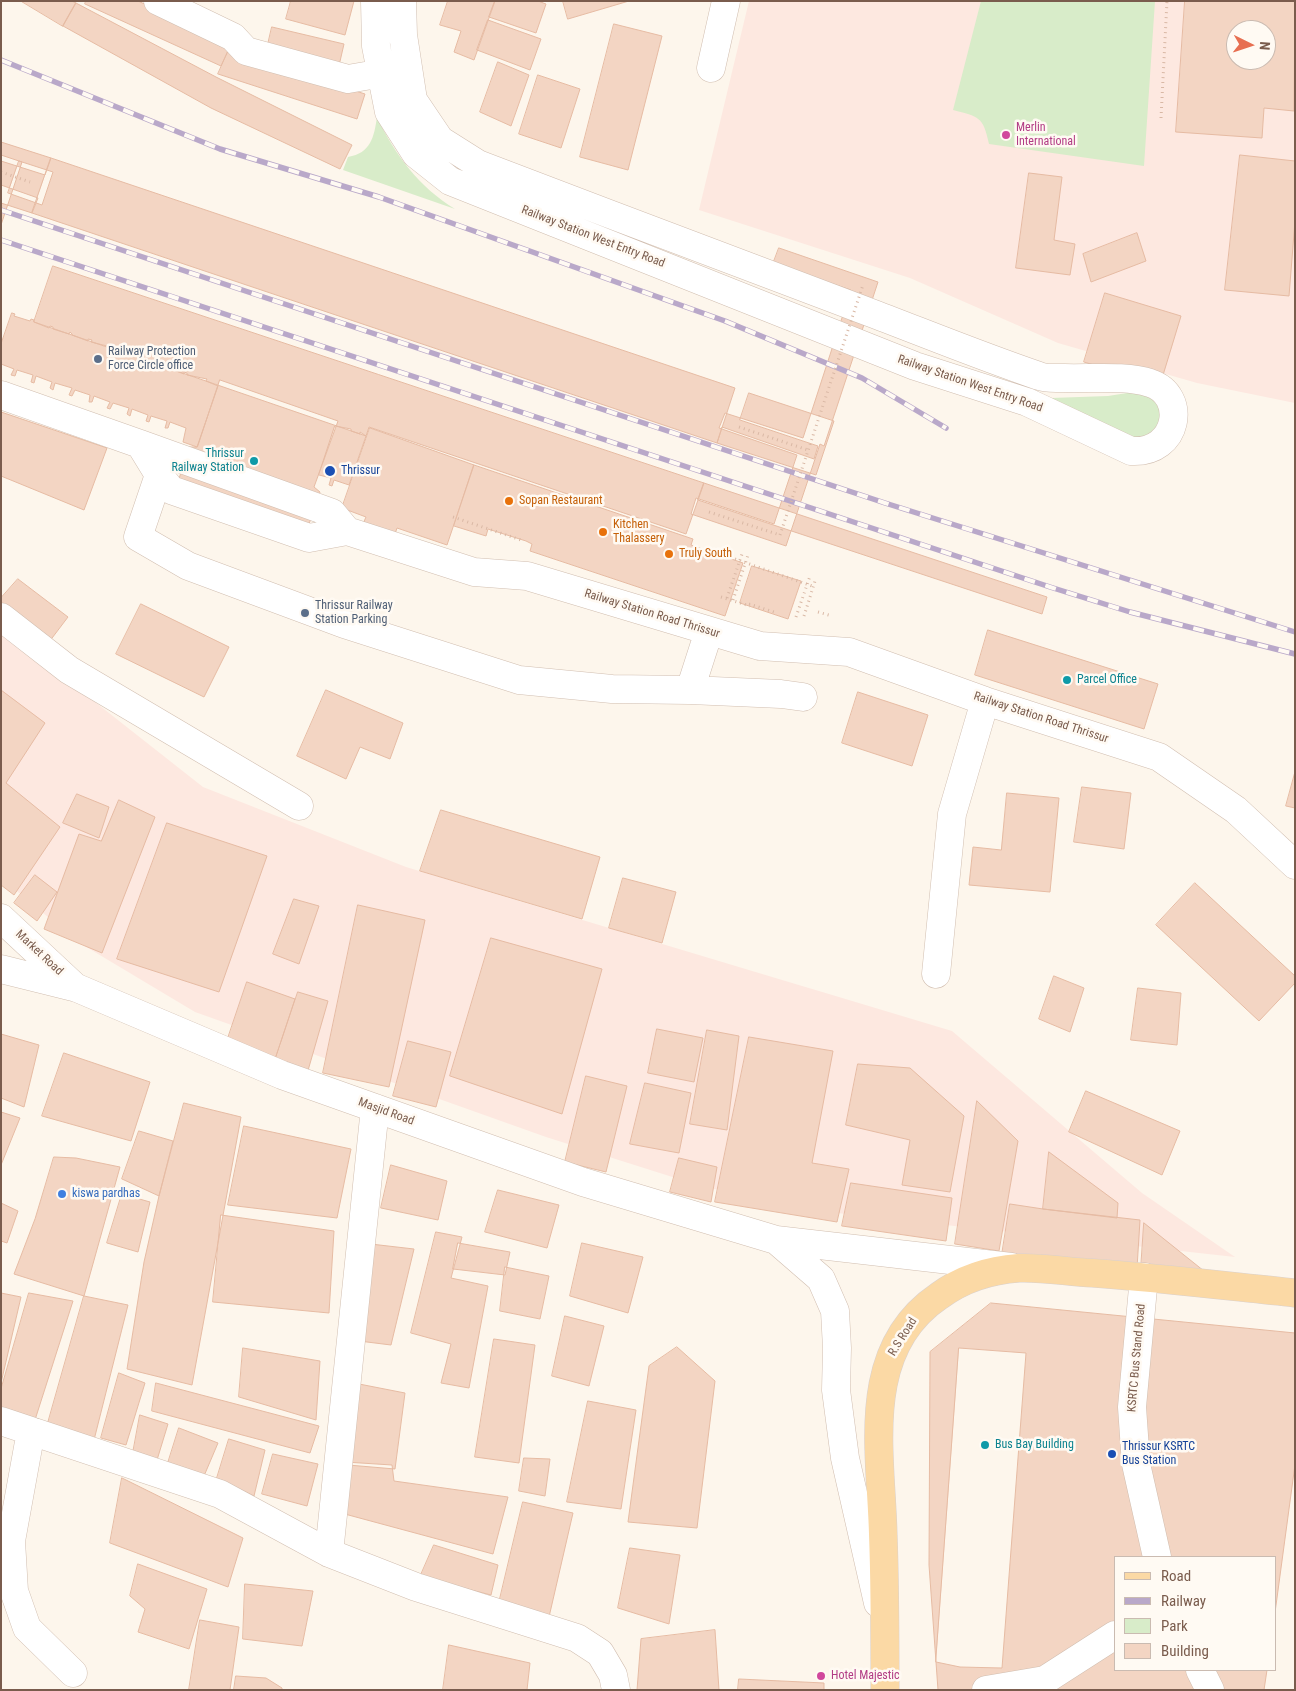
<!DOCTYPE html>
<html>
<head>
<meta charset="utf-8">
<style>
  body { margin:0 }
  #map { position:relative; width:1296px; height:1691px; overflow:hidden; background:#fdf6ec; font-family:"Roboto Condensed",sans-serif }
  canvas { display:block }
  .frame { position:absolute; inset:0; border:2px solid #7a5c4d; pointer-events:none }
  .legend { position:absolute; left:1114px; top:1556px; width:162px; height:115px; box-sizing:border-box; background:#fffaf3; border:1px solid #cabbb1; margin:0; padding:6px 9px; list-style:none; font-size:15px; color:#7a5c4d }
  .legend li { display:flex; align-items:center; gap:10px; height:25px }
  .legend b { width:25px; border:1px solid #cabbb1 }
  .north { position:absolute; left:1226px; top:20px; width:50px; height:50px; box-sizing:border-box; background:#fffaf3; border:1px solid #cabbb1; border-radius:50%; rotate:94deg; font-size:14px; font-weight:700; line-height:20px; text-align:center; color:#7a5c4d }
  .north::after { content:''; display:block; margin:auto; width:18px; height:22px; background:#e76f51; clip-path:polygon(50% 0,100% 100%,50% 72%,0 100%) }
</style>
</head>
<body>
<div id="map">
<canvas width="1296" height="1691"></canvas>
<div class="frame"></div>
<ul class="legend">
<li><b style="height:6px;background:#fbd9a5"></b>Road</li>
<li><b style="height:6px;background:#b9a8c9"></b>Railway</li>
<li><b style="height:14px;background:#d8ecc9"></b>Park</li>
<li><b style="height:14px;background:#f3d5c3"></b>Building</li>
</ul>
<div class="north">N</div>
</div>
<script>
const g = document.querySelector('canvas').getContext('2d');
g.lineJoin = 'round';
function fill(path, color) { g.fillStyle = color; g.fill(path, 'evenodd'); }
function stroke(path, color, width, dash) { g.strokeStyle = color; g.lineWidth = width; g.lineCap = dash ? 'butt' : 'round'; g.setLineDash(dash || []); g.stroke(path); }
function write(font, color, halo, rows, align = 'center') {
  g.font = font + ' "Roboto Condensed",sans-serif'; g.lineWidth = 5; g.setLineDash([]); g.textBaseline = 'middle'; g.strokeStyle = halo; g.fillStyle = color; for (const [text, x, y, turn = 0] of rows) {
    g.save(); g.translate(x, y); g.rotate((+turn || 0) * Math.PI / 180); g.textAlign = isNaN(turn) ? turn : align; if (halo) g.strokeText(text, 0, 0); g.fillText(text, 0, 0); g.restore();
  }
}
fill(new Path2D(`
  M749,1H1295V403L1197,383L1058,343L910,278L699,210ZM1236,30H1266V60H1236Z
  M1,628L203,787L406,867L952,1031L1142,1193L1235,1257L837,1213L704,1187L546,1137L195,1012L78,942L1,878Z`), '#fde8e0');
fill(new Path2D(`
  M981,1H1155L1144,166L989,144C983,116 979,117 953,110Z
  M377,117C395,155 419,187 455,209L343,170L348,157C371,153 374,137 377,117Z
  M1140,391L1155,399L1162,414L1157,431L1134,441L1051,398L1108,396Z`), '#d8ecc9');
const building = new Path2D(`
  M21,1H72L76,3L63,26Z
  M86,1H138L231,44L221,66L85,4Z
  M291,1H354L345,35L286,19Z
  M448,1H495L474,60L454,52L461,31L440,25Z
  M495,1H538L546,4L536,33L489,17Z
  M563,1H629L568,19Z
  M1185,1H1295L1294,111L1264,108L1262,138L1176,132ZM1236,30H1266V60H1236Z
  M76,3L216,77L352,145L340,169L211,108L63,26Z
  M488,20L541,39L530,70L477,50Z
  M614,24L662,36L628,170L580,157Z
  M272,27L344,44L338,70L266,53Z
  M229,50L365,94L357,119L218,74Z
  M498,62L529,75L511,126L480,112Z
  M538,75L580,89L561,148L519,134Z
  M1,142L51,158L45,175L1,161Z
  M1,155L22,162L1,225Z
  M1240,155L1295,161V221L1289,296L1225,290Z
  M51,158L735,388L717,443L32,213Z
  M19,161L53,172L42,205L8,193Z
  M1029,173L1062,177L1054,240L1075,244L1070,275L1016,268Z
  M1,185L38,198L32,213L1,203Z
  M1137,233L1146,261L1091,282L1083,254Z
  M779,248L878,282L824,446L820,444L786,546L691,514L696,498L774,524L797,455L719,428L725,413L803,438L851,290L773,264Z
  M53,266L704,483L686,534L369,427L366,436L34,322Z
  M1105,293L1181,316L1160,385L1084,362Z
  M12,313L15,314L14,316L30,321L31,319L34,320V322L49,328L50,326L53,327V329L69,334L70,332L72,334V335L88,341V339L92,340L91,342L111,347L110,348L126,354L127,352L130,353L129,355L146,360V359L149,360V362L164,367L165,365L168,366V368L184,374V372L187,373V375L207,379L206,381L218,386L197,447L183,442L186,428L170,422L168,428H165L167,421L151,416L149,422L146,421L148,415L132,409L130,416L127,414L129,408L113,403L110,409L107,408L110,402L94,396L92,402H89L90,395L75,390L72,396L69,395L72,388L55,383L53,390L50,388L52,382L36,376L34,383L31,382L33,375L17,370L15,376L11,375L14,369L1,364V344Z
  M220,380L338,421L314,487L320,492L307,530L177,485L189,447H197Z
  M749,393L834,421L816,475L717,443L722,427L814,459L818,446L740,420Z
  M1,412L107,448L84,510L1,476Z
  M335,426L351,429V431L360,434V432L366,436L349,485L334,480L332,486L329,485L331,478L319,475Z
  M370,428L474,465L447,545L397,528L394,537L362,526L366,517L342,508Z
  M474,465L693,539L691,545L743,563L725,616L530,551L532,544L526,541L488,529L486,536L454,526Z
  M704,483L1047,597L1042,614L698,500Z
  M752,566L801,581L788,619L740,603Z
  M18,579L68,617L46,646L1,612V598Z
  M141,604L229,647L204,697L116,654Z
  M988,630L1158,684L1144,729L975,675Z
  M1,690L45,723L6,783L60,827L14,895L1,885Z
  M326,690L403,723L390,759L360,747L346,779L297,756Z
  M858,692L928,715L912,766L842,743Z
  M1295,772V808L1286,806Z
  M1082,787L1131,793L1124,849L1074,842Z
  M1007,793L1059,798L1050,892L969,885L973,847L1001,850Z
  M77,794L109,807L99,838L63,823Z
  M119,800L155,817L102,953L44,929L79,834L101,841Z
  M441,810L600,857L582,919L420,871Z
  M167,823L267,856L219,992L117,959Z
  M35,875L57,892L37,921L14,903Z
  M623,878L676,892L662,943L609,928Z
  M1195,883L1295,976V983L1259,1021L1156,925Z
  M294,899L319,906L299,964L273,954Z
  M358,905L425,920L389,1087L323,1073Z
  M491,938L602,969L562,1114L450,1076Z
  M1054,976L1084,988L1070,1032L1039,1019Z
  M247,982L295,999L273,1065L225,1047Z
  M1138,988L1181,993L1177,1045L1131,1040Z
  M298,992L328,1001L307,1074L274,1064Z
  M657,1029L703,1038L694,1082L648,1073Z
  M707,1030L739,1036L727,1130L690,1124Z
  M1,1034L39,1045L24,1107L1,1098Z
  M749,1037L833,1051L812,1163L849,1169L837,1222L715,1202Z
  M408,1041L451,1052L436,1107L393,1096Z
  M64,1053L150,1082L131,1141L42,1116Z
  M858,1064L910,1068L964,1116L950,1192L902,1185L910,1140L846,1125Z
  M586,1076L627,1086L606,1172L565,1162Z
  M645,1083L691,1093L679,1153L630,1144Z
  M1086,1091L1180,1131L1162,1175L1069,1132Z
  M977,1101L1018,1141L999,1251L955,1244Z
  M184,1103L241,1117L192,1385L127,1369L144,1262L159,1196Z
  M1,1112L20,1118L1,1165Z
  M244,1126L351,1149L337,1218L228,1205Z
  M139,1131L173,1141L159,1196L122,1179Z
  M1049,1152L1118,1203L1117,1218L1043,1209Z
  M54,1157L76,1158L120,1167L84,1296L14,1274L35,1219Z
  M679,1158L717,1167L711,1202L670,1192Z
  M391,1165L447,1181L438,1220L381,1208Z
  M851,1183L952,1198L946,1241L842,1226Z
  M498,1190L559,1205L547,1248L485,1232Z
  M122,1194L150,1202L138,1252L107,1243Z
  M1,1203L18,1211L7,1243L1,1241Z
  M1010,1204L1043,1209L1140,1220L1137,1268L1001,1261Z
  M221,1215L334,1231L329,1313L213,1302Z
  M1144,1223L1209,1275L1141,1269Z
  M436,1232L462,1237L451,1278L488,1286L469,1388L441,1383L451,1344L411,1333Z
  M362,1243L414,1249L391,1345L351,1340Z
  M458,1243L510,1252L505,1275L453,1269Z
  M582,1243L643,1257L628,1313L570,1296Z
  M505,1267L549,1276L540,1319L500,1311Z
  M1,1293L21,1297L1,1383Z
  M29,1293L73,1301L34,1423L1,1416V1389Z
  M84,1296L128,1305L94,1440L46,1430Z
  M991,1303L1295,1333V1690H938L929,1565L930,1352ZM1115,1557H1275V1670H1115Z
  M565,1316L604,1326L589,1386L552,1376Z
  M494,1339L535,1345L519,1463L475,1457Z
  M677,1347L715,1381L697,1528L628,1522L649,1366Z
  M243,1348L320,1361L316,1420L239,1397Z
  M959,1348L1026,1353L1002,1668L960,1667L936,1662Z
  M119,1373L145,1383L126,1445L101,1438Z
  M156,1383L319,1426L310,1453L152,1411Z
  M354,1383L405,1393L395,1469L348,1465Z
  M588,1401L636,1410L621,1509L567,1502Z
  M140,1415L168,1424L157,1460L133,1453Z
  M179,1428L218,1443L204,1476L168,1463Z
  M229,1439L265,1450L254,1496L217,1478Z
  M273,1454L318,1464L307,1506L262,1494Z
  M524,1458L550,1459L545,1496L519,1491Z
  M345,1462L392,1465L394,1481L508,1497L493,1554L341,1513Z
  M1295,1465V1690H1264L1267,1670H1275V1613Z
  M122,1478L243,1538L228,1587L110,1543Z
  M523,1502L573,1513L549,1617L499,1603Z
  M434,1545L498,1565L491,1595L420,1577Z
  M630,1548L680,1555L669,1624L618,1608Z
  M138,1564L207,1589L189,1649L138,1632L145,1609L130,1596Z
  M245,1584L313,1591L302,1646L243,1639Z
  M200,1620L239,1627L230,1690H189Z
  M715,1630L719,1690H637L641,1639Z
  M449,1645L530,1663L527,1690H443Z
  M236,1676L266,1678L282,1688V1690H234Z
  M739,1679L824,1683V1690H738Z`);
fill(building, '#f3d5c3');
stroke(building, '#e6bba3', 1);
const minor = new Path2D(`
  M158,1L233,37L246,51L348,79L400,70
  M375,1L376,46L389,112L416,154L450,181L915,366L1027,402L1131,451C1179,454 1188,395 1150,383C1127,375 1088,379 1064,378C1056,378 1047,379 1039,376C983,357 929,335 874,314C742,265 610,214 478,164L440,140L413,100L403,35L402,1
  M711,68L726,1
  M1,395L140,444L159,475L171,490L309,538L347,531L474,572L527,576L760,646L849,652L985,701L1159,757L1236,810L1295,865
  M140,444L332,513L347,531
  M159,475L138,537L188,566L344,624L519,680L612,689L690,690L781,694L803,697
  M1,617L69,670L299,806
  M690,690L709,631
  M1,918L75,987
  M1,969L77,988L282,1075L583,1182L776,1240L1011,1267
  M936,974L952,814L985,701
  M776,1240L821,1279L835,1311L837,1348L836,1390L845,1458L878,1603
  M1144,1277L1132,1407L1136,1464L1157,1557
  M1,1421L220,1494L329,1553L416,1587L577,1638L600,1653L613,1675L616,1690
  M31,1431L11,1541L14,1591L27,1628L73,1673
  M329,1553L375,1108
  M1200,1670L1210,1690
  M986,1690L1045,1680L1115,1635`);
const major = new Path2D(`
  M885,1690C885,1638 885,1586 883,1534C881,1451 859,1350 939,1296C962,1279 990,1270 1019,1268C1043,1267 1069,1272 1093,1273C1160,1278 1227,1286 1295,1293`);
stroke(minor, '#d1beb0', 29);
stroke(major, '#dad1cd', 29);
stroke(new Path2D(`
  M1161,118L1167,1
  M1,172L30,182
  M739,427L808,450
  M709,512L780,535
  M453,517L524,541
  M735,559L815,587
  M721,597L750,606
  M727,598L742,554
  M733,600L748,555
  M749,604L774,612
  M818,612L832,616
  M804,616L816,578
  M796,617L810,576`), '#d9b8a5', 3, [1, 4]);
stroke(minor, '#fff', 28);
stroke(major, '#fbd9a5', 28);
const rail = new Path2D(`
  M1,60L220,149L379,197L725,321L862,378L946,428
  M1,210L885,503L1295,632
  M1,240L1050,587L1130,612L1295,654`);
stroke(rail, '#b9a8c9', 5.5);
stroke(rail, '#fffaf3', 4, [11]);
stroke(new Path2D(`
  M780,535L863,285`), '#d9b8a5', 3, [1, 4]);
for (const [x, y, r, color] of [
  [1006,135,5,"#d1479c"],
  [98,359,5,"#5c6f8a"],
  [254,461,5,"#0f9aa8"],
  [330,471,6,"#1a4fb4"],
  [509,501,5,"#e8710a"],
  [603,532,5,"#e8710a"],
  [669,554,5,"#e8710a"],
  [305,613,5,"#5c6f8a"],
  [1067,680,5,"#0f9aa8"],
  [62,1194,5,"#3f7fe0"],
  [985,1445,5,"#0f9aa8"],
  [1112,1454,5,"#1a4fb4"],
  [821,1676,5,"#d1479c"]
]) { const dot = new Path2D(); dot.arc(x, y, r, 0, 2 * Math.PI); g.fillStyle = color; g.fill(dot); stroke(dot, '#fffaf3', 2); }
write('12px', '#b23c85', '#fffaf3', [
  ["Merlin",1016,128],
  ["International",1016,142],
  ["Hotel Majestic",831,1676]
], 'left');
write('12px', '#7a5c4d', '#fffaf3', [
  ["Railway Station West Entry Road",593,237,21],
  ["Railway Station West Entry Road",970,384,19],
  ["Railway Station Road Thrissur",652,614,17],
  ["Railway Station Road Thrissur",1041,718,18],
  ["Market Road",39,953,43],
  ["Masjid Road",386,1112,20],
  ["R.S Road",903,1337,-58],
  ["KSRTC Bus Stand Road",1137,1358,-85]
]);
write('12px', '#4e5e75', '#fffaf3', [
  ["Railway Protection",108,352],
  ["Force Circle office",108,366],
  ["Thrissur Railway",315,606],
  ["Station Parking",315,620]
], 'left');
write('12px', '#0d838f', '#fffaf3', [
  ["Thrissur",244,454,"right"],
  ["Railway Station",244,468,"right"],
  ["Parcel Office",1077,680],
  ["Bus Bay Building",995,1445]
], 'left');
write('12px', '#164399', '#fffaf3', [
  ["Thrissur",341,471],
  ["Thrissur KSRTC",1122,1447],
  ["Bus Station",1122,1461]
], 'left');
write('12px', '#c56008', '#fffaf3', [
  ["Sopan Restaurant",519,501],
  ["Kitchen",613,525],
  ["Thalassery",613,539],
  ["Truly South",679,554]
], 'left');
write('12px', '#366cbe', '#fffaf3', [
  ["kiswa pardhas",72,1194]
], 'left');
</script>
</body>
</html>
